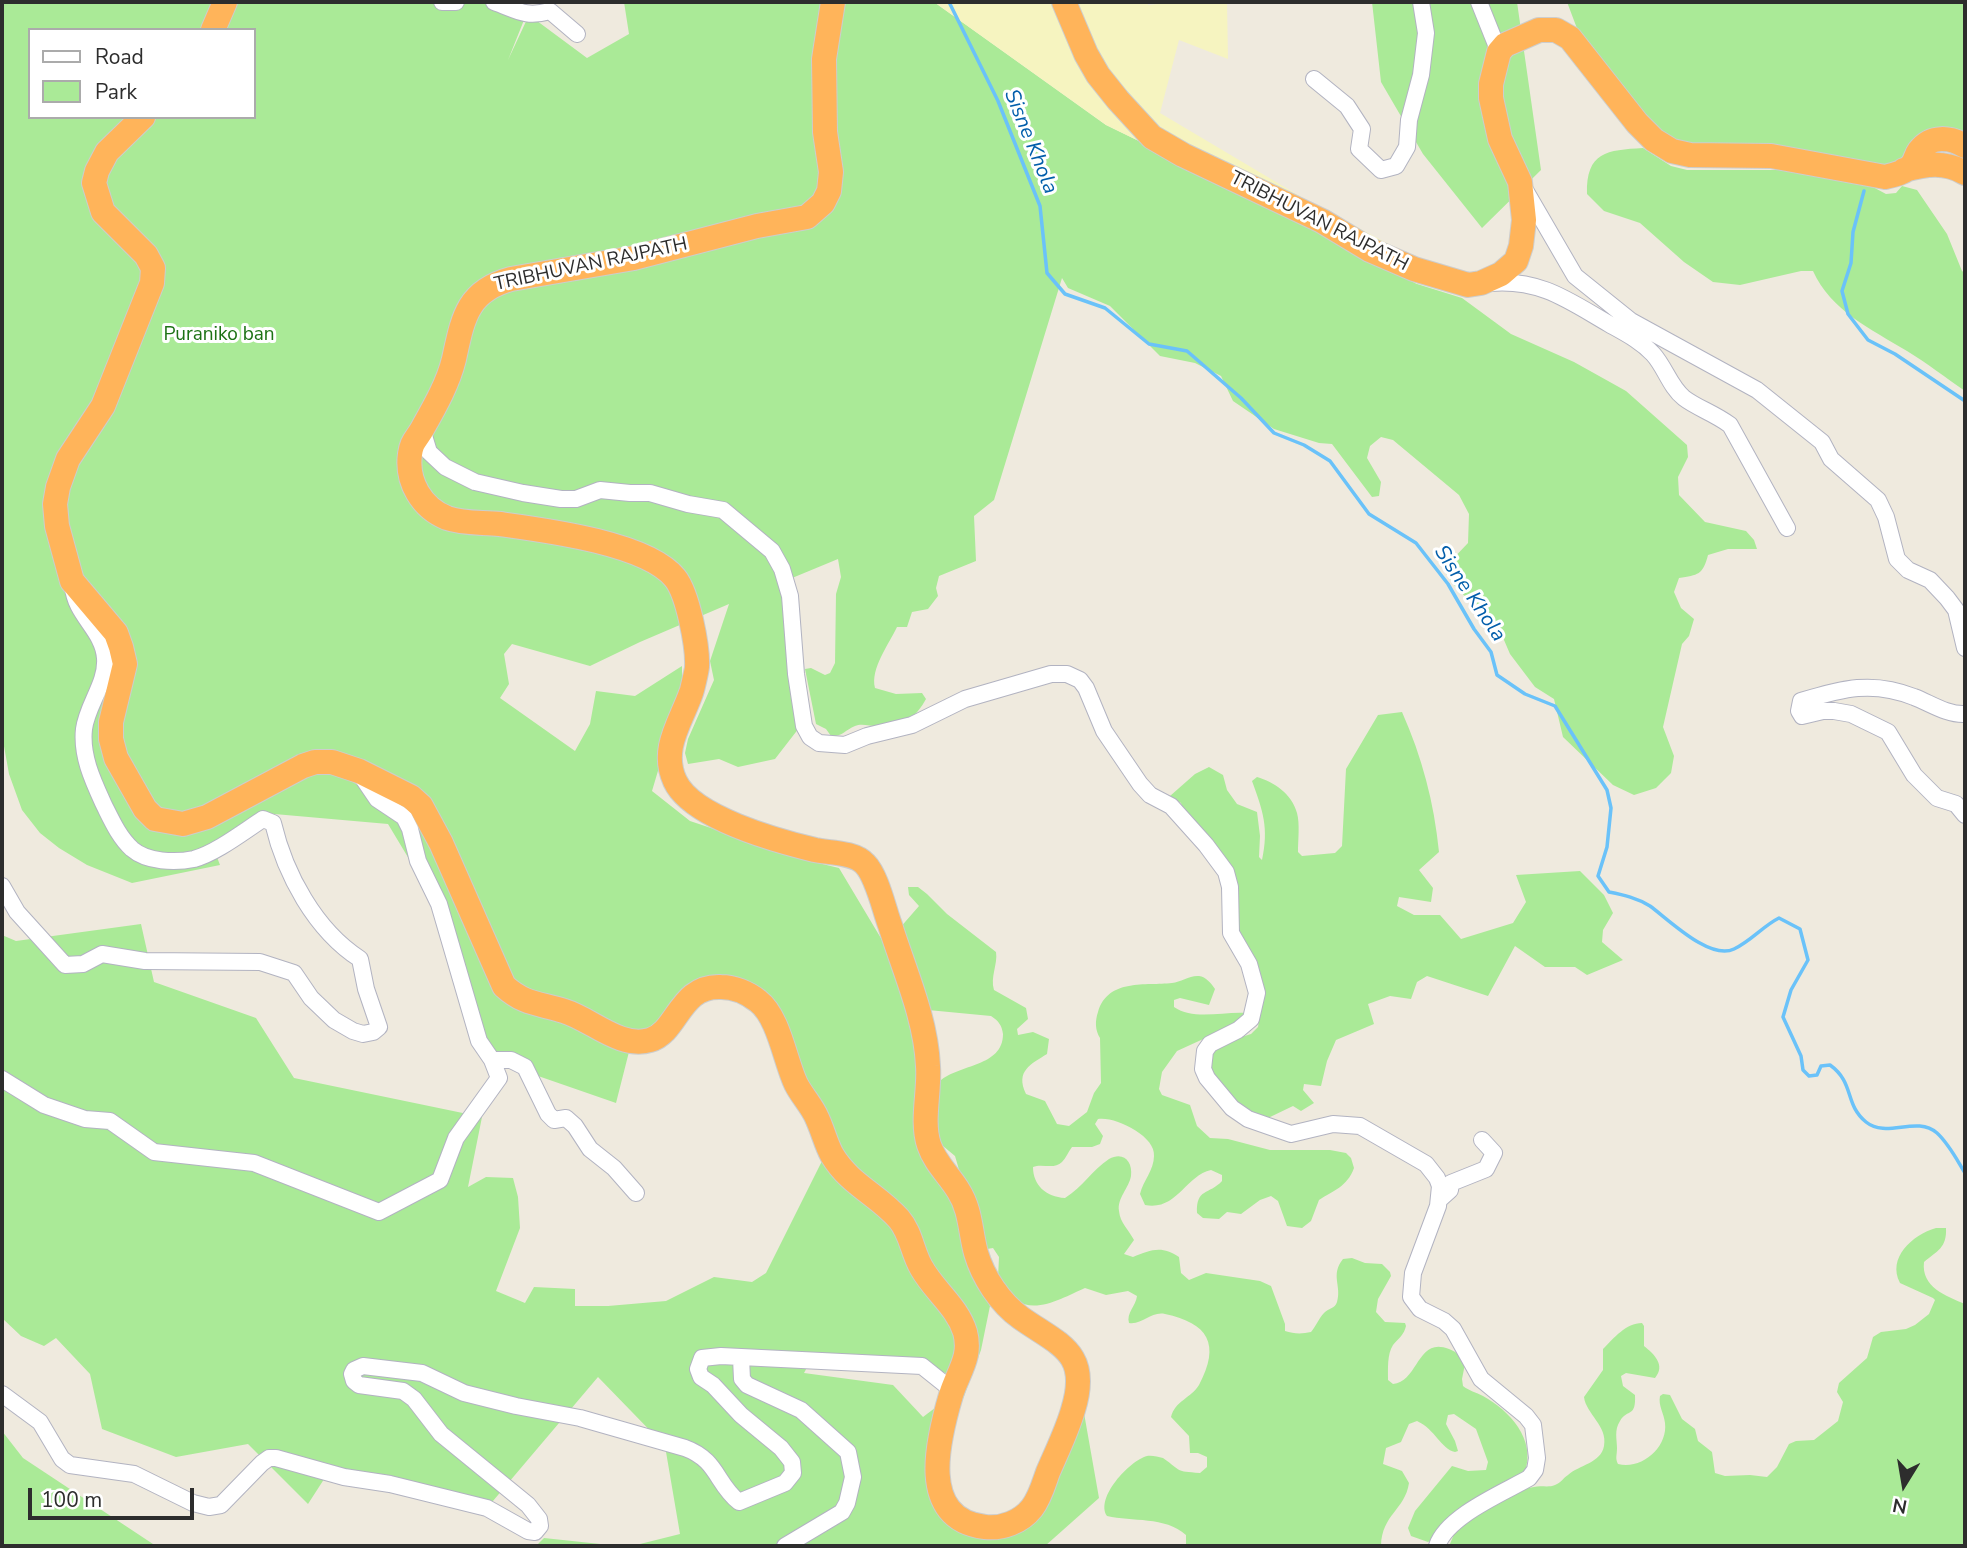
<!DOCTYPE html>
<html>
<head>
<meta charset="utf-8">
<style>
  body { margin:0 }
  #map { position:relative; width:1967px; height:1548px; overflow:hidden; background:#efeade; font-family:"Nunito Sans",sans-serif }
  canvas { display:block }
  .frame { position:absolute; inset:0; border:4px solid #2d2d2d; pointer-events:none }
  .legend { position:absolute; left:28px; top:28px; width:228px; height:91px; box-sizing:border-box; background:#fff; border:2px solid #ababab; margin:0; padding:9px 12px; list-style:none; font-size:21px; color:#2d2d2d }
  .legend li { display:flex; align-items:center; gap:14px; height:35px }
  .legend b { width:35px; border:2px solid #ababab }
  .north { position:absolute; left:1869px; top:1450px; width:70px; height:70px; -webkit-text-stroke:5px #fff; paint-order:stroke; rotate:191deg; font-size:19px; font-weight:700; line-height:28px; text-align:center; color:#2d2d2d }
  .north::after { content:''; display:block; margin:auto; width:24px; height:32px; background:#2d2d2d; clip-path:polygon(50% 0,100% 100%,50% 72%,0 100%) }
  .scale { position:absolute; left:28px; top:1488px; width:166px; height:32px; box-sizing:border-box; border:4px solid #2d2d2d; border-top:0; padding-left:9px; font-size:21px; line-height:24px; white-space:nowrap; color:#2d2d2d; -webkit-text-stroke:5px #fff; paint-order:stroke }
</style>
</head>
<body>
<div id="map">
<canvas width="1967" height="1548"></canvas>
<div class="frame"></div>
<ul class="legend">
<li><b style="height:9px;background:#fff"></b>Road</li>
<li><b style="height:19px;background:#aaea97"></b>Park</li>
</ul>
<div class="north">N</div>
<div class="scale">100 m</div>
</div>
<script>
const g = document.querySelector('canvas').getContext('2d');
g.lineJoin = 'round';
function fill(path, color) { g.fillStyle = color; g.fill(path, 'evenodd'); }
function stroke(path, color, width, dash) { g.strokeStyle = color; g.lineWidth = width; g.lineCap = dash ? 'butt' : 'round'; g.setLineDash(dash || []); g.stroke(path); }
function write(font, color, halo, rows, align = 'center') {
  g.font = font + ' "Nunito Sans",sans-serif'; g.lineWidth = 6; g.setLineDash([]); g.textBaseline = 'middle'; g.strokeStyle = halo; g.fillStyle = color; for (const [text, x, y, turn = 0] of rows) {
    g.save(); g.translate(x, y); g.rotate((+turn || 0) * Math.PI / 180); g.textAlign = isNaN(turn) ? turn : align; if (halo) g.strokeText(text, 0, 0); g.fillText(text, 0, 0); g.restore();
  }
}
fill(new Path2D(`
  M2,2H506L526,15L508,60L529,15L587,58L629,34L624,2H934L1106,125L1262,201L1417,284L1462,298L1511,334L1574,362L1626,391L1687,445L1688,457L1678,477L1679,495L1705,522L1746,531L1754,540L1757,549H1728L1708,555C1703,575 1698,575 1679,578L1674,592L1681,608L1694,619L1689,636L1682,644L1663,727L1674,756L1671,773L1656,788L1634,795L1613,785L1563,737L1554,699L1535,687L1510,654L1498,626L1457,589L1445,572L1447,565L1468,543L1469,514L1459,495L1393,440L1381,437L1370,446L1367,458L1381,482L1379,496L1372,497L1332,444L1319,443L1274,429L1233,401L1221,376L1195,363L1160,356L1110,306L1068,288L1062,278L994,500L974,516L976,561L939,576L936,588L938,596L928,609L912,612L907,627H897C889,644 870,669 875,688L896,694L922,693L926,699C915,719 901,728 877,726C870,726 861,723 855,726C845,730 842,737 831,736L826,729L816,724L805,669L811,668L825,675L830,673L835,663L836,594L841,577L838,559L780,583L787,623L791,699L799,728L775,759L738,767L719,759L688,764L685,753L688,739L714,680L710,661L729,604L640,642L590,666L512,644L504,654L509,684L500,698L575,751L590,724L596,691L635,696L682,666V690L652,791L690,821L810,861L839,868L885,945L919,906L909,895L908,887H918L927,894L947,914L996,952C998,964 990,977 994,990L1026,1008L1028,1019L1017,1029L1018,1035L1033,1032L1049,1039L1047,1054C1031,1064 1015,1071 1026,1094L1045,1101L1057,1124L1069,1126L1087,1112L1094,1093L1101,1083L1100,1038C1095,1030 1095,1021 1098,1012C1108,978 1146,986 1172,983C1181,982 1190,975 1199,976C1206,977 1211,983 1215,989L1209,1005L1180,998L1174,1000V1007C1194,1021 1224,1011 1247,1013V1019L1177,1051L1162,1072L1159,1089L1162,1095L1190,1105L1197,1126L1210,1138L1228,1139L1270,1150H1330L1346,1153L1351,1158L1354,1168C1347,1187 1334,1190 1319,1200L1311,1221L1302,1228L1287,1226L1278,1201L1271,1196L1260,1200L1241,1214L1227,1212L1219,1219L1203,1218L1197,1213C1196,1188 1209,1195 1222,1181V1175L1211,1170C1185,1176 1177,1211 1145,1205L1140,1194C1143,1181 1154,1170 1154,1156C1156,1136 1115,1116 1098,1119L1095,1124L1103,1136L1100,1144L1092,1147H1072C1068,1152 1066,1158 1062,1162C1054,1170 1042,1163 1033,1167C1033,1185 1046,1197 1065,1198C1083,1187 1092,1170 1109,1159C1123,1151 1133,1161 1131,1176C1129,1188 1117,1198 1119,1211C1120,1223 1129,1230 1134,1240L1124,1254L1133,1257C1150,1250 1162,1245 1179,1257L1181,1273L1189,1280L1206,1273L1260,1281L1271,1286L1285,1324V1331C1294,1334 1302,1334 1311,1332C1316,1326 1319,1318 1324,1313C1328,1308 1335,1309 1337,1302C1342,1286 1330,1275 1343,1259L1352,1258L1365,1263L1382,1264L1390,1272L1391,1276L1378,1299L1376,1312L1385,1322L1405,1323L1406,1326C1404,1335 1399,1338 1393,1345C1387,1354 1388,1369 1388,1380L1393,1384C1419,1381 1417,1336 1449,1349C1457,1352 1461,1356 1465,1364L1462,1379L1463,1386C1469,1391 1476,1392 1483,1396C1510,1411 1536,1439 1525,1472L1445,1532L1428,1542L1411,1536L1408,1528L1415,1511L1452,1466L1468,1471L1486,1470L1488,1462L1476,1429L1454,1414L1448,1415L1446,1424L1455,1441L1458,1451L1455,1452C1441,1449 1435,1429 1417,1421L1409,1424L1401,1442L1386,1448L1383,1464L1402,1471L1409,1483C1405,1510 1382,1514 1381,1546H1186V1535C1165,1516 1132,1522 1107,1516C1095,1498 1129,1461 1147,1456C1152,1455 1158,1457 1163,1458C1183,1472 1174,1471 1200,1473L1207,1467V1457L1198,1453H1190L1189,1436L1171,1417C1175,1401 1191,1398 1199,1385C1221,1344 1208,1323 1165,1314C1151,1311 1143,1325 1129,1323C1126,1313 1136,1306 1137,1296L1128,1291L1106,1295L1085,1288C1066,1296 1036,1315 1016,1300C1009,1295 1004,1285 998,1278L999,1257L993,1248L987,1249L962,1180L955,1156L943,1146L932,1130L940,1081C959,1064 1003,1067 1003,1034C1002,1026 999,1021 991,1016L907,1008L936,1170L956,1212L976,1281L990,1306L981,1350L953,1426L944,1490L967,1509L983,1518L1020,1510L1078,1379L1099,1498L1045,1546H632L680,1534L665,1446L598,1377L487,1508L328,1473L308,1504L248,1444L176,1457L102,1429L90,1374L56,1338L44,1346L21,1336L2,1318V935L16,941L141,924L154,982L256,1018L294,1078L482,1117L468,1187L486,1177L513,1178L518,1197L520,1228L496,1291L525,1303L534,1287L575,1289V1306H608L666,1301L714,1277L752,1282L766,1273L828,1149L768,1011L716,986L632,1040L616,1103L492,1060L442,914L388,824L263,813L212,844L220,865L132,883L87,865L59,848L40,833L22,810L9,774L2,735ZM30,30H254V117H30ZM811,1360L918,1361L968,1383L923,1417L893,1385L804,1373Z
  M1372,2H1517L1541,170L1482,228L1423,154L1381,82Z
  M1567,2H1965V138L1891,168L1686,145L1661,133L1581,39Z
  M1643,148L1671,166L1687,170H1783L1873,187L1886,194L1896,193L1902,186L1917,190L1947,234L1962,271L1965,273V391C1946,378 1927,363 1907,351C1871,329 1831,311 1813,271H1801L1740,285L1713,282L1684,262L1640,223L1604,211L1587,194C1586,152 1607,150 1643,148Z
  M1402,712C1422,757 1434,802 1439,852L1419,870L1433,888L1431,902L1399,897L1397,906L1414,915H1440L1461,939L1513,923L1526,902L1516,875L1580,871L1604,895L1613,913L1603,930L1602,942L1623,960L1587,975L1575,967H1545L1515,946L1488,996L1427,976L1417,982L1411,999L1390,996L1368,1004L1374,1024L1336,1040L1327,1061L1321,1086L1304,1084L1303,1090L1314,1103L1301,1111L1293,1106L1268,1118H1258L1235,1101L1209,1073L1213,1046L1251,1034L1258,1027L1264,989L1259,968L1237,931L1233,885L1184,814L1181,803L1170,796L1195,774L1209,767L1223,775L1227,790L1237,804L1257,812L1260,836L1259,857L1262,860C1269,828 1263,811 1252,781L1257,777C1274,782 1292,794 1297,813C1300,824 1298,840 1298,852L1302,856L1335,853L1342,846L1346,769L1378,715Z
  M1936,1228H1946C1947,1248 1937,1251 1924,1262C1921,1287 1946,1296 1965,1304V1546H1449C1452,1540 1454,1532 1459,1527C1473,1512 1513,1490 1534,1487C1541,1485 1548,1488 1555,1485C1561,1483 1563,1478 1568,1475C1579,1465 1601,1463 1604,1446C1608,1426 1586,1414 1584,1397L1603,1370V1349C1614,1338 1626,1323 1642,1323L1644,1326V1346C1654,1354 1666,1365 1655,1378L1626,1373L1621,1376L1623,1386L1635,1395C1636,1418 1628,1408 1620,1421C1614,1430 1617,1439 1617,1448C1617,1456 1615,1458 1618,1464C1642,1470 1668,1447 1665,1423C1664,1413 1658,1406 1660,1396L1663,1394L1670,1395L1682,1419L1695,1429L1698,1441L1712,1452L1715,1473L1725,1476L1750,1475L1767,1477L1777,1467L1789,1444L1796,1441L1814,1440L1838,1421L1843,1402L1837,1392L1839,1383L1867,1358L1873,1337L1881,1332L1906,1329L1915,1325L1929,1314L1935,1300L1933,1298L1900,1283C1887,1258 1912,1235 1936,1228Z
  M2,1431L23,1458L156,1546H2Z
  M544,1538L619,1546H536Z`), '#aaea97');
fill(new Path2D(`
  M934,2H1148V5L1177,2H1227L1228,59L1179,40L1160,113L1308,201L1428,265L1417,284L1262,201L1106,125Z`), '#f6f4c0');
stroke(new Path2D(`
  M949,2L998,101L1040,206L1047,273L1065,294L1105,308L1149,344L1187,351L1241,398L1274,433L1304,445L1330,461L1369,514L1416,543L1448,584L1474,629L1491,652L1497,675L1525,694L1555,706L1607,790L1611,808L1607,847L1598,876L1609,892C1624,895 1637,898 1650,906C1668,919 1710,961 1734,949C1751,941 1763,926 1779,918L1800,929L1808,960L1791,990L1783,1017L1801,1056L1803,1070L1809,1076L1817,1075L1821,1066L1830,1065C1855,1083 1844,1104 1866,1122C1887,1139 1916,1115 1937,1133C1949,1144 1957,1160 1965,1173
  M1864,191L1853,232L1851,263L1842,291L1848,314L1868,340L1895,354L1965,401`), '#6ac2f9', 3.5);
const minor = new Path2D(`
  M442,2H456
  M494,2C517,10 525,18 550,11L577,34
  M1479,2L1499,52
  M1314,79L1347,106L1362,129L1359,149L1381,170L1396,166L1407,147L1409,120L1421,75L1426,33L1421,2
  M1525,190L1575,276L1631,321L1757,390L1822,442L1831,459L1878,500L1886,517L1897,559L1908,570L1930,580L1947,598L1956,610L1965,648
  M1491,283C1541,279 1569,301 1609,324C1625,333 1641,341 1653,354C1665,367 1670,387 1684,398C1697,408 1714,413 1730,425L1787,528
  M422,429L429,452L445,467L475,482L523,493L561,499H576L600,490L630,493H650L688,504L723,510L772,551L782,569L790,596L796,674L804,726L810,737L819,743L845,745L867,736L912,725L965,699L1051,674H1067L1080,680L1086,688L1104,731L1140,784L1150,795L1171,806L1206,845L1226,872L1230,887L1231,933L1249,964L1257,993L1251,1019L1238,1030L1210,1044L1205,1051L1203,1069L1207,1078L1232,1108L1248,1119L1291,1134L1333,1124L1360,1126L1426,1164L1437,1178L1440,1186L1438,1206L1413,1273L1411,1297L1420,1309L1444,1321L1453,1329L1481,1379L1526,1416L1533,1425L1537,1458L1535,1470L1529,1478C1503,1493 1447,1516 1437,1546
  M1965,714C1947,715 1930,703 1914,697C1872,680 1842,689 1801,701L1799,711L1802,716L1823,711H1834L1851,714L1888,732L1914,775L1937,798L1956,804L1965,815
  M2,886L17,912L65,965L83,964L102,954L145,961L260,962L294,973L311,998L334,1020L353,1031L363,1034L373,1032L379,1027L366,989L360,959C315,930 285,874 273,823L263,819C243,832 216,853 194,859C175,863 147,862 132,849C119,837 112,821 104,805C93,781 81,756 84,729C87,705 107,683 105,658C103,630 75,615 73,587
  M492,1060H511L525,1067L548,1114L554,1120L566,1118L575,1126L590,1149L614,1168L636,1193
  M2,1079L44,1105L85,1119L110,1121L154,1152L254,1163L379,1212L440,1180L456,1138L499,1078L492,1060L479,1041L439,904L418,861L410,829L404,817L377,799L360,774
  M1440,1199L1450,1190L1451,1183L1486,1169L1494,1153L1482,1140
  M741,1358L742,1379L747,1385L801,1410L848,1452L853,1477L847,1503L842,1512L785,1546
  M2,1394L40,1422L62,1459L70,1465L134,1474L193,1503L209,1507L221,1505L262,1463L269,1458H276L344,1477L390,1484L487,1508L528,1531L535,1532L540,1526L539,1519L528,1505L441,1434L414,1399L403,1391L359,1385L354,1381L352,1374L354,1370L363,1366L422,1373L464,1393L516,1406L580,1418L685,1448C718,1460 716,1484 739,1502L785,1483L793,1473L792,1462L781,1448L741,1415L713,1385L701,1377L698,1369L702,1358L721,1356L922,1366L952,1390`);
const highway = new Path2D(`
  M1064,2L1086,54L1098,75L1118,100L1152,137L1183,155L1322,221L1370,250L1414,269L1468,285L1481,283L1501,274L1516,261L1521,246L1524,220L1520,182L1500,139L1491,98V84L1499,52L1505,45L1539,30H1556L1570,38L1637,123L1654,140L1672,151L1690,155L1771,156L1885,177C1894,175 1904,173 1911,166C1915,162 1916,155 1919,151C1931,135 1950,137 1965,146
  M213,30L225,2
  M143,117L107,152L97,171L94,183L103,212L146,255L153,268L152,283L103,406L68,459L58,487L55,504L57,526L72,581L116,633L121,647L125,664L111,722V739L116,758L145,809L155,819L183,824L207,817L303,766L315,762H332L359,771L411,797L421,806L441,843L504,986C525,1005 539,1003 564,1011C591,1019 620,1049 650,1040C678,1032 679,985 721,987C734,987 748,993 758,1001C779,1017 785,1061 796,1084C802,1096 812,1106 817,1118C823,1131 826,1144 832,1155C850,1185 877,1194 899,1219C911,1233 912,1251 921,1267C934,1291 957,1306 965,1332C972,1357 958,1372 951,1395C938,1439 917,1519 985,1527C1002,1529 1021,1522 1032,1508C1040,1498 1044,1483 1048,1472C1057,1451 1067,1431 1073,1410C1091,1352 1059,1345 1021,1318C1000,1303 983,1277 976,1253C970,1231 971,1210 958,1190C949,1175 935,1163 929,1145C921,1121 930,1091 928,1066C926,1018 904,970 890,925C884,909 877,876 865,864C854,852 830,853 815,850C778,841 692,818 675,781C660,749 681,722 691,693C692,691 697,669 697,667C698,647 688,594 675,578C647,543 544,530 500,524C483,522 464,524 447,518C422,508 406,482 410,454C412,442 414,442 421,431C434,408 448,384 454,359C463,318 467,291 511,279L634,258L757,226L807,217L823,203L829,191L831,172L825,132L824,59L833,2
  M1904,170C1926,164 1945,161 1965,173`);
stroke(minor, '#b2b3c1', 18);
stroke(highway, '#cdcdcd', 26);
stroke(minor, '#fff', 16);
stroke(highway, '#ffb45a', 24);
write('19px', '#2d2d2d', '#fff', [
  ["TRIBHUVAN RAJPATH",1319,222,27],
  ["TRIBHUVAN RAJPATH",591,265,-12]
]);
write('19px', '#1d7215', '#fff', [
  ["Puraniko ban",219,335]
]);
write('italic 21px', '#025eab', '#fff', [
  ["Sisne Khola",1030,142,68],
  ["Sisne Khola",1469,594,56]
]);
</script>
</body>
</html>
